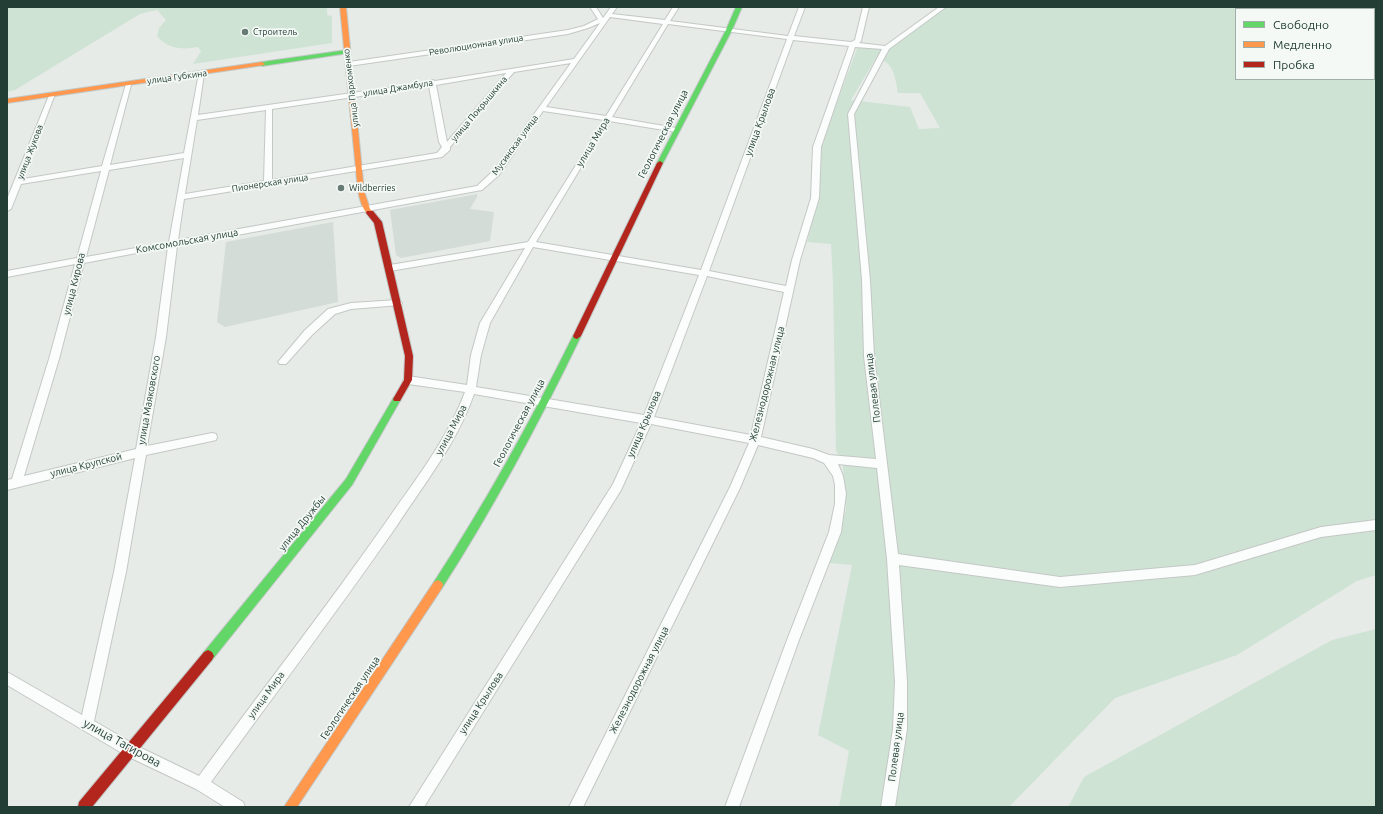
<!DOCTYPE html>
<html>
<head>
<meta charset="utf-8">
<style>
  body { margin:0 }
  #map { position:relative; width:1383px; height:814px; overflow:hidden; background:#e6ebe8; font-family:Ubuntu,sans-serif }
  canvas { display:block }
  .frame { position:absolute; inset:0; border:8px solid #233e35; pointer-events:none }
  .legend { position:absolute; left:1235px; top:8px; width:140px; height:72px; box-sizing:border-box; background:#f4f9f6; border:1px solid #a0aea9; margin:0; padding:5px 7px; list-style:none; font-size:12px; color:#233e35 }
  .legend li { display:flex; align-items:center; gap:8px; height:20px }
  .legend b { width:20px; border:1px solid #a0aea9 }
</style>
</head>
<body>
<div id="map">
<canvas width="1383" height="814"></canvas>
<div class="frame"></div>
<ul class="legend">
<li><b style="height:5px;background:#63d668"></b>Свободно</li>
<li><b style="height:5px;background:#ff974d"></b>Медленно</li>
<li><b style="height:5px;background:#b3261e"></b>Пробка</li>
</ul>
</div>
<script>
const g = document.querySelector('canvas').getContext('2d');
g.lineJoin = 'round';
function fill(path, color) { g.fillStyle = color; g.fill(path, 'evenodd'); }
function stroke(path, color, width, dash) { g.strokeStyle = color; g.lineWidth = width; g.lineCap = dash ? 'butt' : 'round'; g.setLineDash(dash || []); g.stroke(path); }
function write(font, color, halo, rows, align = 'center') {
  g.font = font + ' Ubuntu,sans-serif'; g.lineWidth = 3.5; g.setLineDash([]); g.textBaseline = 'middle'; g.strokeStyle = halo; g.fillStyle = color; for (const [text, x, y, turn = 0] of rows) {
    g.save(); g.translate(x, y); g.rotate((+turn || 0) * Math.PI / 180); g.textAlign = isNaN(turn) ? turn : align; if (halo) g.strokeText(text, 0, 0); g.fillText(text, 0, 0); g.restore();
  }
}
fill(new Path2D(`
  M477,194V197L470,209L494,212L490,241L401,258L396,255L390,210Z
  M333,222L338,302L225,327L217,322L226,242Z`), '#d4dcd8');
fill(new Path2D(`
  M7,7H327V15L332,16V43L193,64L201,51L198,47C184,50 167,49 157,36L159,28L166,20L157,10L140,14L15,90L7,92Z
  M947,7H1376V575L1357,581L1237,655L1115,698L1009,807H839L849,751L818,735L852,565L829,563L846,510L843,465L836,451L833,285L831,244L807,242L819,195L821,145L858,46L889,50ZM1236,9H1374V79H1236ZM876,58C894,61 895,77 898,93H920L940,128L919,129L910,107L851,100Z
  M1376,629V807H1068L1084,777L1332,640Z`), '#cfe3d4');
const street = new Path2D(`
  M590,7H596L603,18L611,7H617L612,14L665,20L673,7H679L670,21L788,36L799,7H805L794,36L851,42L855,40L863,7H869L861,41L859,43L885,46L939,7H946L889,49L854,114L870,280L874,356L898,554L1060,577L1195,565L1321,527L1376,520V530L1321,537L1195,575L1060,587L899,565L907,682V729L895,807H881L893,729L895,682L887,559L877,468L838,464L843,476L846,494L841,532L799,640L739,807H725L787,640L829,532L835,504V485L833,476L824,463L813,458L758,445L740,488L583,807H569L730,487L749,443L651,424L621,490L424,807H409L613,484L641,423L474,394C457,443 424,484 396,527C336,613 273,697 211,782L243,802L245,807H225L196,789L127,756L7,685V672L82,715L114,572L135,458L7,490V480L12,479L49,359L75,264L7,277V271L77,258L101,171L21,184L11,209L7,211V199L50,93L55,94L23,179L102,166L126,84L131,85L110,165L184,153L199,73L204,74L198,115L429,82L432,80L435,81L574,59L600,23L588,28L568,34L349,66L346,64L349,62L568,30L584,26L598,19ZM610,17L663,24L606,116L546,107ZM668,24L787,39L701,270L536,242L609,121L676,132L680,130L676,128L612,117ZM793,40L849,46L813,147L811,198L792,260L786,286L709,271ZM855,47L882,49L848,114L862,280L864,356L876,459L829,455L813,449L761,437L800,260L819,198L821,147ZM571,63L493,171L477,186L178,240L184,199L442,157L450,150V147L514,72ZM506,73L447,142L436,85ZM429,86L439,142L442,147L437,153L272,180V109ZM266,110L264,181L185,194L197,120ZM543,111L604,120L528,242L390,265L386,268L390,271L525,248L480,323L471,355L467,385L408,376L403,380L408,384L465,392C447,440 415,480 386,522C326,608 261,691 199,776L137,746L94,721L126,572L146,455L212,441L216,440L217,437L216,434L212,433L147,446L166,337L177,246L482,190L499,175ZM184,158L169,242L86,257L109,170ZM168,247L156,337L136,449L24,476L59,359L84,263ZM533,247L699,275L644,415L476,387L481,355L490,323ZM707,276L784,292L751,435L654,417Z
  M398,300L402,303L401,305L351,309L335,314L312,335L286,364H280L278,362L305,330L328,309L351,303Z`);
const fast = new Path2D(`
  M736,7H742L732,30L663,163L660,165L658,164L657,163L726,30Z
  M347,50L350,52L349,53L262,66L259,64L262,62Z
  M577,333L581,336C539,423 494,507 442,588L438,590L434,588L433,585L434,582C486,502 531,421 573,336Z
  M397,396L400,397L401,399L352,485L212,660L208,662L204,660L202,656L204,652L346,479L394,397Z`);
const slow = new Path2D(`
  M340,7H346L364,191L370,209L374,213L370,215C362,211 360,199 358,191Z
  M262,62L265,64L264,65L7,103V99Z
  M438,580L442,582L443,585L442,588L297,807H284L434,582Z`);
const jam = new Path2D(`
  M660,161L663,163L581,336L577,339L574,338L573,336L657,163Z
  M367,211H373L382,222L413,356L412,380L400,401H394L393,399L404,380L405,356L374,223L366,213Z
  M208,650L212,652L214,656L212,660L92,807H78L79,802L204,652Z`);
stroke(street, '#c3c8c5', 2);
stroke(fast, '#c1c8c5', 2);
stroke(slow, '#c1c8c5', 2);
stroke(jam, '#c1c8c5', 2);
fill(street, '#fbfcfc');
fill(fast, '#63d668');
fill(slow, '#ff974d');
fill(jam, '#b3261e');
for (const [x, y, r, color] of [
  [245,32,4,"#677b74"],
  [341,188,4,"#677b74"]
]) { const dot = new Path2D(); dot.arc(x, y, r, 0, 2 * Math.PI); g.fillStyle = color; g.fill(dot); stroke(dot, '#f4f9f6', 1.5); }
write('9px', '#233e35', '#f4f9f6', [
  ["Строитель",253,32],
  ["Wildberries",349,188]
], 'left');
write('9px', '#233e35', '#f4f9f6', [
  ["Революционная улица",476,45,-9],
  ["улица Губкина",177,77,-8],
  ["улица Пархоменко",351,88,-97],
  ["улица Джамбула",398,88,-9],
  ["улица Покрышкина",479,109,-50],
  ["Мусинская улица",515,145,-54],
  ["улица Жукова",30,152,-69],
  ["Пионерская улица",270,183,-9]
]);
write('10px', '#233e35', '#f4f9f6', [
  ["улица Крылова",760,122,-70],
  ["Геологическая улица",663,134,-63],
  ["улица Мира",593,142,-59],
  ["Комсомольская улица",187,241,-10],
  ["улица Кирова",74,284,-76],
  ["Железнодорожная улица",767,384,-76],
  ["Полевая улица",873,388,-97],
  ["улица Маяковского",149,400,-80],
  ["Геологическая улица",519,423,-62],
  ["улица Крылова",644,424,-67],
  ["улица Мира",451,430,-62],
  ["улица Крупской",86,465,-14],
  ["улица Дружбы",302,523,-51],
  ["Железнодорожная улица",639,680,-63],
  ["улица Мира",266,695,-54],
  ["Геологическая улица",350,698,-56],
  ["улица Крылова",481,703,-57],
  ["Полевая улица",896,747,-83]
]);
write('12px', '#233e35', '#f4f9f6', [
  ["улица Тагирова",122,743,29]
]);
</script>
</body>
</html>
